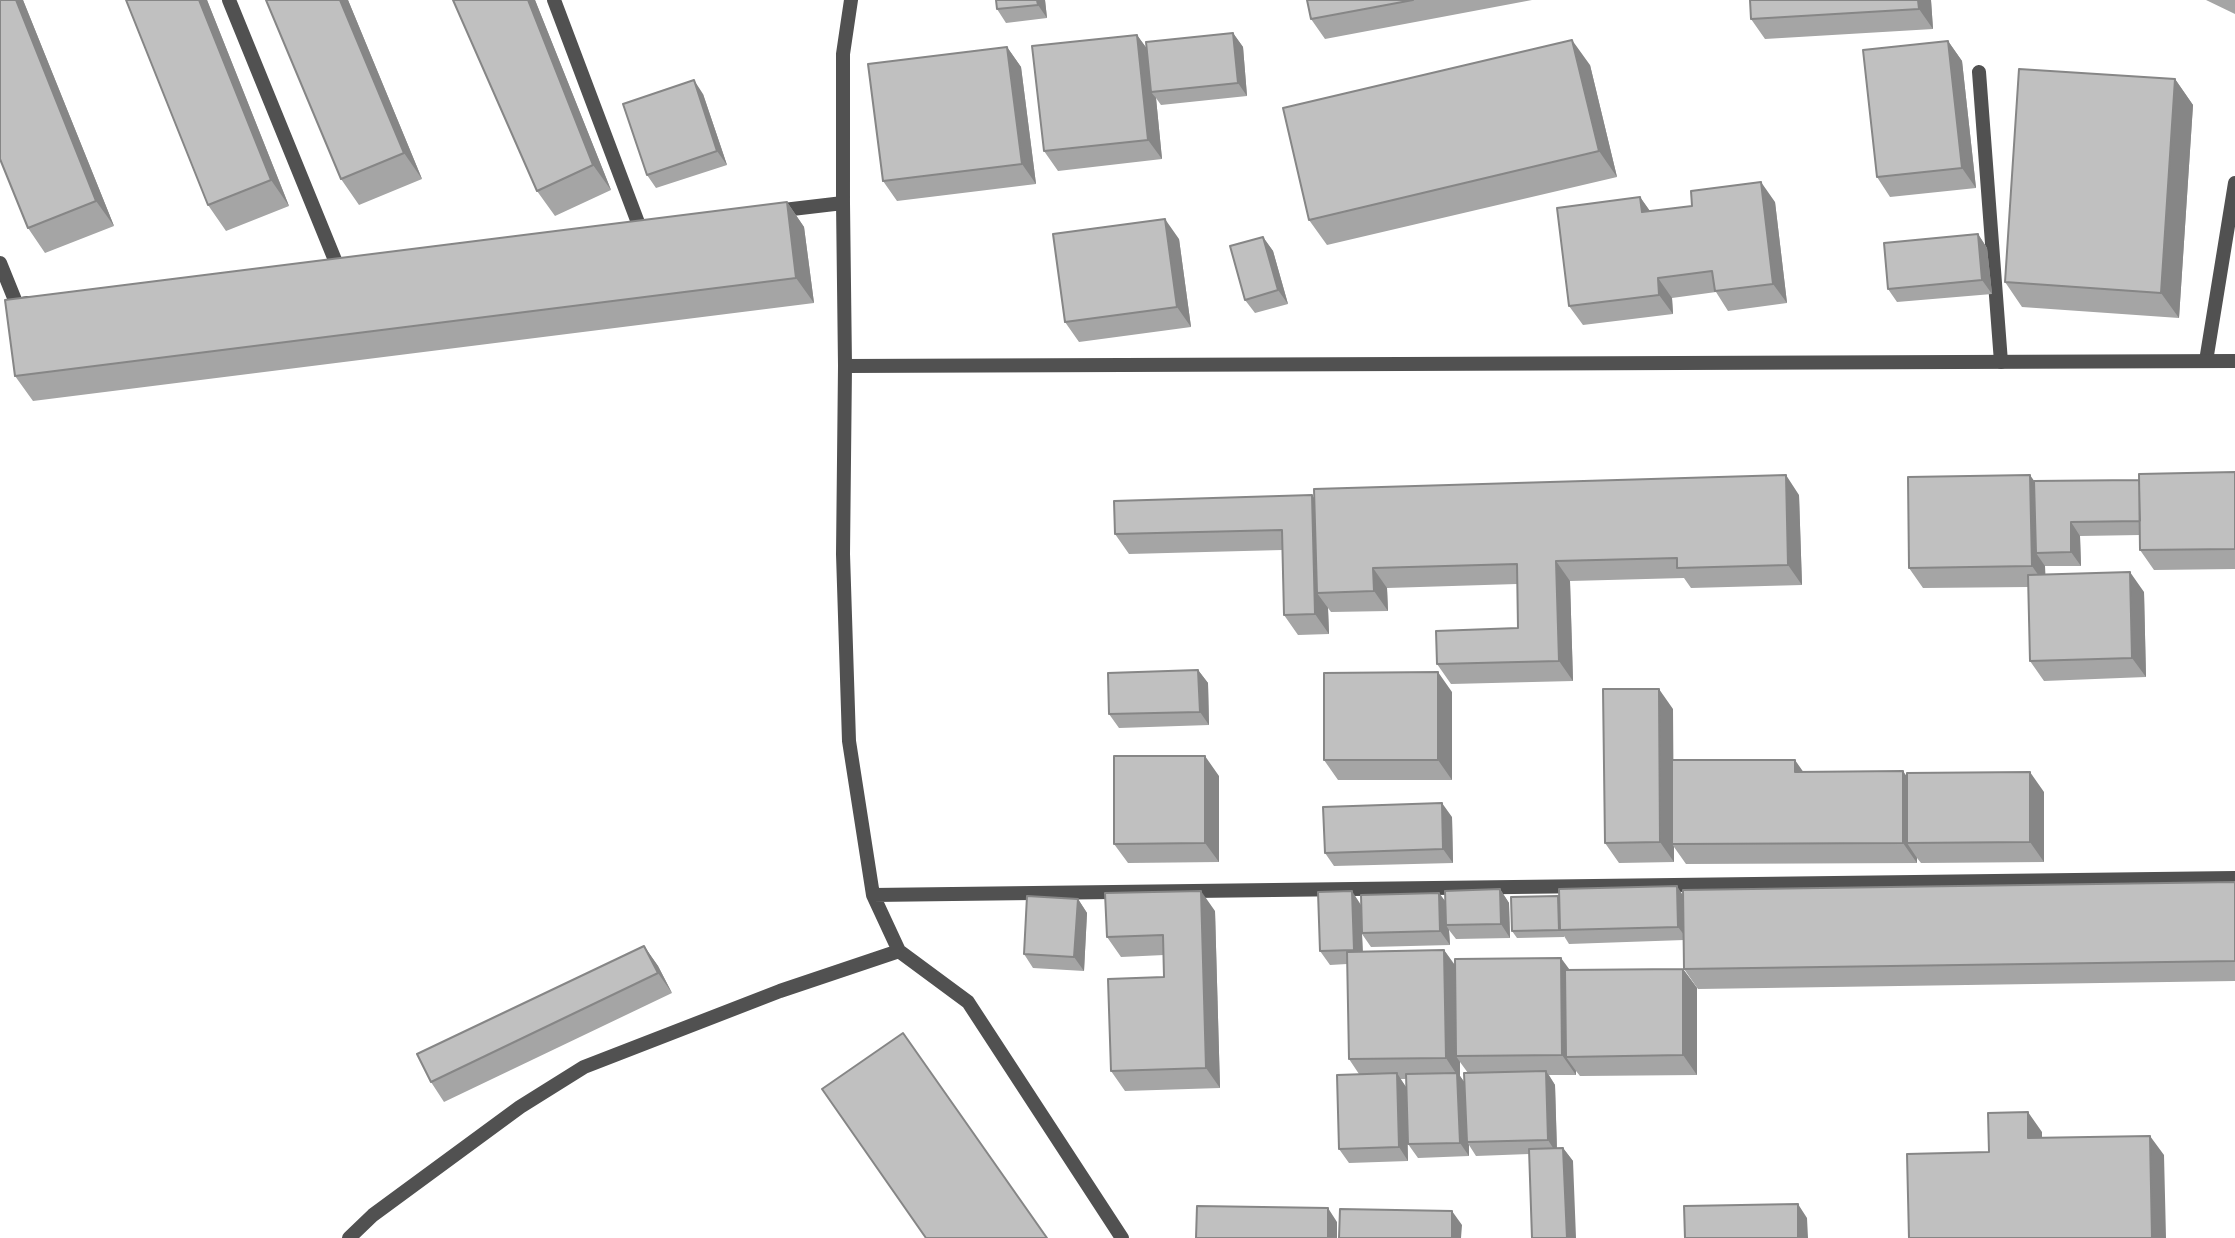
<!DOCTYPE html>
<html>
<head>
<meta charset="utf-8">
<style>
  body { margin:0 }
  canvas { display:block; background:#fff }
</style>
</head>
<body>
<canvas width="2235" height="1238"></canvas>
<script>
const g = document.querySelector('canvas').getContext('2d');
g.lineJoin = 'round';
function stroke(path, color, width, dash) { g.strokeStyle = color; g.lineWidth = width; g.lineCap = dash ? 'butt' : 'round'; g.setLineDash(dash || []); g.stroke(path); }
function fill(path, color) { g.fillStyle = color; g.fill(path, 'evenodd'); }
stroke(new Path2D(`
  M1979,72L2001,362
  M2206,361L2235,183`), '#515151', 14);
stroke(new Path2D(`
  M229,0L337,265
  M554,0L640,228
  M775,211L843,203
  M0,263L17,305L28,303
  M845,366L2235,361
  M873,895L2235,878
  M899,951L968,1002L1122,1238
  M349,1238L373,1215L520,1107L584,1067L780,991L899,951L873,895L849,741L843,554L845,366L843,203V54L851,0`), '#515151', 14);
fill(new Path2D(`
  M0,0H23L114,226L45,253L28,228Z
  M207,0L289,206L226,231L208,205Z
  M266,0H348L422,179L359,205L341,179Z
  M535,0L611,190L555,216L537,191Z
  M1045,0L1047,18L1006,23L997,9Z
  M1307,0H1532L1325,39L1311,19Z
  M1750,0H1931L1933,29L1765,39L1751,19Z
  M2206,0H2235V14Z
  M1233,33L1243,47L1247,96L1161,105L1156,98L1162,159L1058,171L1044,151L1137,35L1146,48Z
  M1948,41L1962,61L1976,188L1890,197L1877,177Z
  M1007,47L1021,67L1036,184L897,201L883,181Z
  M1590,65L1617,177L1327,245L1309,220Z
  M2175,79L2193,105L2179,318L2022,307L2005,282Z
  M703,94L727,165L656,188L647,175Z
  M1640,197L1650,211L1775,202L1787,303L1728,311L1716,292L1672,298L1673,314L1583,325L1569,306Z
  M787,202L804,227L814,303L33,401L15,376Z
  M1978,234L1987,248L1992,294L1897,302L1888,289Z
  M1263,237L1273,251L1288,304L1255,313L1245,300Z
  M1179,239L1191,327L1079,342L1065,322Z
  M2235,472V569L2154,570L2140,550V535L2080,536L2081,566H2045V574L2144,592L2146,677L2044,681L2030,661L2028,587L1923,588L1909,568L2034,481L2139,480Z
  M1312,495L1315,500L1799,495L1802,585L1691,588L1684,578L1570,581L1573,681L1451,684L1437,664L1518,628L1517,584L1387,588L1388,611L1331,612L1328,608L1329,634L1298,635L1284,615L1282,550L1129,554L1115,534Z
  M1198,670L1208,683L1209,725L1119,728L1109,714Z
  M1452,692V780H1338L1324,760Z
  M1673,709V760L1804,772L1907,777L2044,792V862L1921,863L1917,858V863L1686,864L1674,847V862L1619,863L1605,843Z
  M1219,776V862L1128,863L1114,844Z
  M1452,817L1453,863L1334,866L1325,853Z
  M2235,882V981L1698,989L1684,969V940L1569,944L1564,936V937L1517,938L1512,931L1683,895Z
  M1500,889L1509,903L1510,938L1456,939L1449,930L1450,945L1371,947L1362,934L1363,951L1444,950L1455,965L1570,970L1683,969L1697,988V1075L1580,1076L1576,1071V1075H1549L1555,1085L1557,1148H1563L1573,1161L1529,1154L1476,1156L1469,1145V1156L1418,1158L1408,1144L1407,1079H1400L1406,1087L1408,1161L1349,1163L1339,1149L1359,1074L1349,1059L1347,964L1330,965L1320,951L1439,893L1445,902ZM1460,1062L1468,1073L1465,1083L1460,1076Z
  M1078,899L1087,913L1084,971L1033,968L1024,954Z
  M1215,911L1220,1088L1125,1091L1111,1071L1164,977V955L1121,957L1107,937Z
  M644,946L658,966L672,993L444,1102L431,1082Z`), '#a5a5a5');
fill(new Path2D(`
  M16,0H23L114,226L96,201Z
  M199,0H207L289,206L271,180Z
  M340,0H348L422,179L404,153Z
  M528,0H535L611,190L593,165Z
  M1037,0H1045L1047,18L1038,5Z
  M1918,0H1931L1933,29L1919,9Z
  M1233,33L1243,47L1247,96L1238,83Z
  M1137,35L1151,54V92L1156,98L1162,159L1148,140Z
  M1572,40L1590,65L1617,177L1599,151Z
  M1948,41L1962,61L1976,188L1962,168Z
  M1007,47L1021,67L1036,184L1022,164Z
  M2175,79L2193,105L2179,318L2161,293Z
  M694,80L703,94L727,165L717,151Z
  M1761,182L1775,202L1787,303L1773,284Z
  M1640,197L1654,217L1642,212Z
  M787,202L804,227L814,303L796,278Z
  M1165,219L1179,239L1191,327L1177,307Z
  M1978,234L1987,248L1992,294L1982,280Z
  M1263,237L1273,251L1288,304L1278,290Z
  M1658,278L1672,298L1673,314L1659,295Z
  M1786,475L1799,495L1802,585L1788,565Z
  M2030,475L2044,495L2036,553L2045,566L2046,586L2032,566Z
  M1312,495L1325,515L1317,593L1328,608L1329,634L1315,614Z
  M2071,522L2080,536L2081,566L2071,552Z
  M1556,561L1570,581L1573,681L1559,661Z
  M1373,568L1387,588L1388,611L1374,591Z
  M2130,572L2144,592L2146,677L2132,658Z
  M1198,670L1208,683L1209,725L1200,712Z
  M1438,672L1452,692V780L1438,760Z
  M1659,689L1673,709L1674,844H1672L1674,847V862L1660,842Z
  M1205,756L1219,776V862L1205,843Z
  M1795,760L1809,780L1795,772Z
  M1903,771L1917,791L1907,843L1917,858V863L1903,843Z
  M2030,772L2044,792V862L2030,842Z
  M1442,803L1452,817L1453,863L1443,849Z
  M1677,886L1686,900L1688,940L1678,927Z
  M1500,889L1509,903L1510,938L1501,924Z
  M1201,891L1215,911L1220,1088L1206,1068Z
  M1352,891L1361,905L1363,964L1354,950Z
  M1439,893L1449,906L1446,925L1449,930L1450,945L1440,931Z
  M1078,899L1087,913L1084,971L1074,957Z
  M644,946L658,966L672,993L658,973Z
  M1444,950L1458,970L1456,1056L1460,1062V1076L1467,1086V1142L1469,1145V1156L1460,1143L1457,1075L1446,1058Z
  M1561,958L1575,977L1566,1057L1576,1071V1075L1562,1055Z
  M1683,969L1697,988V1075L1683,1055Z
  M1546,1071L1555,1085L1557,1154L1548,1140Z
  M1397,1073L1406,1087L1408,1161L1399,1147Z
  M2028,1112L2042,1132V1158L2028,1138Z
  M2150,1136L2164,1155L2166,1238H2152Z
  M1563,1148L1573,1161L1576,1238H1567Z
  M1798,1204L1807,1218L1808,1238H1798Z
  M1328,1208L1337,1222V1238H1328Z
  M1452,1211L1462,1225L1461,1238H1452Z`), '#868686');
const building = new Path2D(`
  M0,0H16L96,201L28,228L0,159Z
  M126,0H199L271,180L208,205Z
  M266,0H340L404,153L341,179Z
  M453,0H528L593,165L537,191Z
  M996,0H1037L1038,5L997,9Z
  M1307,0H1413L1311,19Z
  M1750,0H1918L1919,9L1751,19Z
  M1233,33L1238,83L1151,92L1146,42Z
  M1137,35L1148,140L1044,151L1032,46Z
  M1572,40L1599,151L1309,220L1283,108Z
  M1948,41L1962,168L1877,177L1863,50Z
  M1007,47L1022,164L883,181L868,64Z
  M2019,69L2175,79L2161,293L2005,282Z
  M694,80L717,151L647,175L623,104Z
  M1761,182L1773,284L1715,291L1712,271L1658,278L1659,295L1569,306L1557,208L1640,197L1642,212L1692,206L1691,191Z
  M787,202L796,278L15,376L5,300Z
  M1165,219L1177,307L1065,322L1053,234Z
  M1978,234L1982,280L1888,289L1884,243Z
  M1263,237L1278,290L1245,300L1230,246Z
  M2235,472V549L2140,550L2139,474Z
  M1786,475L1788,565L1677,568V558L1556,561L1559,661L1437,664L1436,631L1518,628L1517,564L1373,568L1374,591L1317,593L1314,489Z
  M2030,475L2032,566L1909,568L1908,477Z
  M2139,480L2140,521L2071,522V552L2036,553L2034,481Z
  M1312,495L1315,614L1284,615L1282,530L1115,534L1114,501Z
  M2130,572L2132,658L2030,661L2028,575Z
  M1198,670L1200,712L1109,714L1108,673Z
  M1438,672V760H1324V673Z
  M1603,689H1659L1660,842L1605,843Z
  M1114,756H1205V843L1114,844Z
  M1672,760H1795V772L1903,771V843L1672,844Z
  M2030,772V842L1907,843V773Z
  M1442,803L1443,849L1325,853L1323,807Z
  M2235,882V961L1684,969L1683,890Z
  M1677,886L1678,927L1560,930L1559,889Z
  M1500,889L1501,924L1446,925L1445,891Z
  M1201,891L1206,1068L1111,1071L1108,979L1164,977L1163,935L1107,937L1105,893Z
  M1352,891L1354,950L1320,951L1318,892Z
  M1439,893L1440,931L1362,933L1361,895Z
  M1027,896L1078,899L1074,957L1024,954Z
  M1558,896L1559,930L1512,931L1511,897Z
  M644,946L658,973L431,1082L417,1054Z
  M1444,950L1446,1058L1349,1059L1347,952Z
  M1561,958L1562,1055L1456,1056L1455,959Z
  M1683,969V1055L1566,1057L1565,970Z
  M903,1033L1047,1238H926L822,1089Z
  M1546,1071L1548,1140L1467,1142L1464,1073Z
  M1397,1073L1399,1147L1339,1149L1337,1075Z
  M1457,1073L1460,1143L1408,1144L1406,1074Z
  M2028,1112V1138L2150,1136L2152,1238H1909L1907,1154L1989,1152L1988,1113Z
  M1563,1148L1567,1238H1532L1529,1149Z
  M1798,1204V1238H1685L1684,1206Z
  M1197,1206L1328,1208V1238H1196Z
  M1340,1209L1452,1211V1238H1339Z`);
fill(building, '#c0c0c0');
stroke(building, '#868686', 2);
</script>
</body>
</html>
